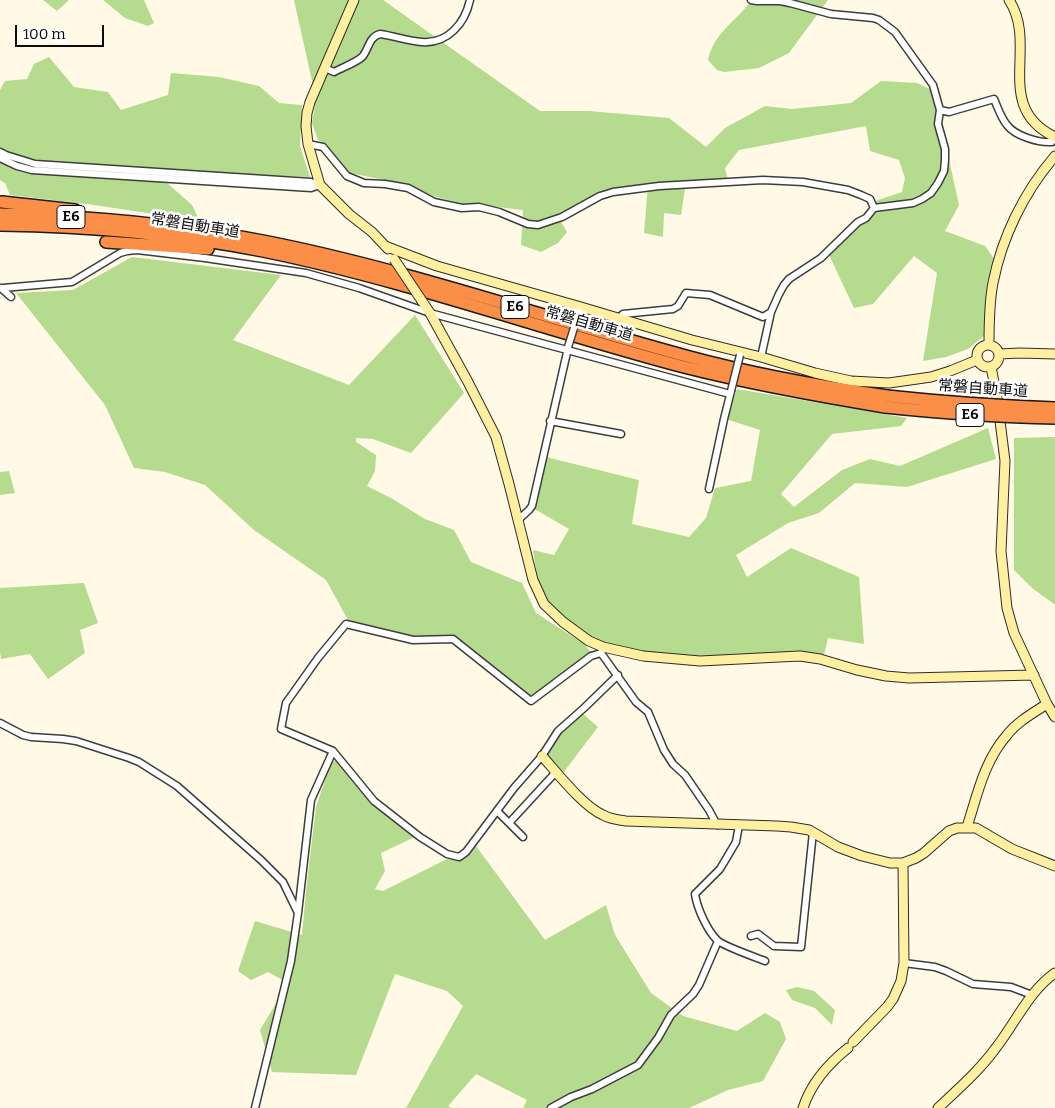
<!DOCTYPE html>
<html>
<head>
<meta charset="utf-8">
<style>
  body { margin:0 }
  #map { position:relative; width:1055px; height:1108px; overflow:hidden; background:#fff9e6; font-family:Bitter,serif }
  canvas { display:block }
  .scale { position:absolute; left:15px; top:25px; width:89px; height:22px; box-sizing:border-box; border:2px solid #0a0a0a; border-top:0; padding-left:6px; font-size:15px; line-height:18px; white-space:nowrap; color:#0a0a0a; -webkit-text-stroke:4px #fff; paint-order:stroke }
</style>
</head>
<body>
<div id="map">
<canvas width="1055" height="1108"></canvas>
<div class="scale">100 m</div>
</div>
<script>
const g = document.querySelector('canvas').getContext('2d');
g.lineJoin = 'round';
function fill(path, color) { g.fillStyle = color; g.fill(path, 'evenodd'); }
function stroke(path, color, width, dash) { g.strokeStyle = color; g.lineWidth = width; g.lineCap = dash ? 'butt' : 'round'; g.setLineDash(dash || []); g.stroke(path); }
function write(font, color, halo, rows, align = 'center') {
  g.font = font + ' Bitter,"Noto Sans JP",serif'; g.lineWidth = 5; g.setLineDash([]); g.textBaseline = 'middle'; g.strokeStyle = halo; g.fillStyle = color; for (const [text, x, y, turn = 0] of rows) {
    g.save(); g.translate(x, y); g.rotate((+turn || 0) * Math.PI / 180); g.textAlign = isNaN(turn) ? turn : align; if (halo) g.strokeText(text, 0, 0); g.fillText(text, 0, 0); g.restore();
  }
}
fill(new Path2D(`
  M43,0H69L57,11Z
  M103,0H144L154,23L148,26L125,18Z
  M294,0H383L540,111H589L669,118L706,147L725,128L765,106L792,109L851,103L881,81L917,83L934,91L959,205L945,231L985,246L995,260L984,336L968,349L946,357L923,361L937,273L914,256L873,304L854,308L829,255L858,224L875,212V201L902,192L905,178L899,160L870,151L866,126L739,150L725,168L728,180L696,181L685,189L681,215L664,213L663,237L644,233L648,185L629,186L612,189L558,217L567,232L558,243L541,252L521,245L523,210L481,205L463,204L433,196L409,185L350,173L324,143L318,140L312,123L316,99Z
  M752,0H828L789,53L759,68L724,72L717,70L708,60C713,34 737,20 752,0Z
  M49,57L74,87L108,92L121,110L168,95L171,73L219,77L259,86L279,103L302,105L300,146L310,177L166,171L167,183L192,205L200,221L94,205L10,195L5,183L0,180V90L5,81L27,79L34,64Z
  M132,257L281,275L233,340L349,385L415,315L464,393L411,453L373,439L356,438V442L376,455L375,471L367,486L391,498L425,519L454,530L471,562L522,583L536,613L584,644L591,652L532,696L454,637L412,636L348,620L326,580L254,530L205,485L165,472L134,468L105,405L16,293L73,290Z
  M737,389L907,418L901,426L832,434L781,494L794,507L842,470L870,459L900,466L988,428L996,459L907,487L855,483L819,513L788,523L736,555L747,577L791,548L859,577L864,644L828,638L824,655L798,652L700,657L644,654L604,644L589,638L565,619L547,601L537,576L533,550L554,555L569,529L531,507L546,457L639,480L632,524L689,537L706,518L715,488L751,481L760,430L726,419Z
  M1055,437V604H1054L1032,588L1014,570V438Z
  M9,471L15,493L0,495V472Z
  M84,583L98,623L80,630L85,653L48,679L30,654L1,659L0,652V588Z
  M582,713L598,727L563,773L548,755L560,732Z
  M337,760L373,803L415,837L381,853L385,871L375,889L383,891L449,858L460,860L476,846L545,940L606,905L615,935L651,993L683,1016L737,1031L765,1013L780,1022L786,1039L763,1081L728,1090L689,1108H523L527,1100L476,1074L448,1106L452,1108H406L463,1006L447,991L395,974L356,1075L272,1072L260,1030L288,983L268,972L251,980L238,971L255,921L302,935L307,882L316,807L331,762Z
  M797,987L814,991L835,1010L832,1025L815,1008L792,1000L786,990Z`), '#b5db8e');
const street = new Path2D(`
  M751,0L757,1H780L790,3L831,14L873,18L879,20L895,32L933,85L940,110L938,124L945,149V160L944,171L938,183L931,193L922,199L913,203L874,208L866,218L858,222L821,258L789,279L784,285L779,294L771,312L761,357
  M325,68L334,72C341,68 358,62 363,56C369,48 369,37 380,34C394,36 408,41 422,42C448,44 465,23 470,0
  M940,110L949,112L994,99C998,108 1001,118 1007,125C1015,136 1039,143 1052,142L1054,137
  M308,144L323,147L347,176L364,183L385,184L408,188L434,202L462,208L479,207L499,212L528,224L538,225L562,217L600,196L613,192L659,186L763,180L803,182L848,190L861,195L870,199L874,208
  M0,152L6,155L35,164L311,182L320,185
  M0,158L17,166L32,170L311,188L320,185
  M1,288L11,297
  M3,288L72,282L120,253L127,251L137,250L205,258L306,273L359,288L430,313L730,394
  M619,318L623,314L673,309L678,306L686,293L710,295L763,317L771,312
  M550,421L621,434
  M709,489L724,419L731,391
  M518,520L529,510L532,506L568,348
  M602,651L601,653L636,702L648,712L664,750L673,764L685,775L709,810L717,825
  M601,653L591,656L531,701L453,639L413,640L346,624L318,658L286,703L281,729L333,751L374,801L420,837L447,854L459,857L466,852L514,788L542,756L558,731L584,708L618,675
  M0,723L23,735L31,737L63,739L76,741L129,758L139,762L177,786L261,860L283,882L298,913
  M497,811L523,837
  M509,823L556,772
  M739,825L736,842L720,869L695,894C697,908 707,930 717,940C723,946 755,957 765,961
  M751,936L758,934L774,946L801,947L813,832
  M904,963L935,967L946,971L973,984L1011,987L1032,995
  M255,1108L291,961L298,913L311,800L333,751
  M551,1108L571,1097L592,1089L638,1065L658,1038L671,1015L693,994L699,985L718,941`);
const secondary = new Path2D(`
  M354,0L310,102L307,113L306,126L308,144L320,185L349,214L372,232L388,249
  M1009,0C1039,45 992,107 1055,137
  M385,246L437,266L581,307L692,340L761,357L815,373L851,381L889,383L931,377L950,371L977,360
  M422,301L430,313L468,382L496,437L509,484L533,580L544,604L563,622L589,641L603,647L643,656L700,661L800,656L820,659L857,670L886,676L909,678L1034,675
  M977 356a11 11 0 1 1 22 0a11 11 0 1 1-22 0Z
  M989,345C989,324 989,303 993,283C1002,237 1024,192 1055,156
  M999,354L1020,353L1055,354
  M991,367L997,397L1005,461L1001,551L1007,608L1014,633L1047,704L1055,717
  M542,756C558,774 583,806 603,815C610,819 618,820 626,821L777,826L791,827L809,830L838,847L862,856L890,863H903L916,858L924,853L949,831L957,828H976L1012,849L1055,866
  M967,827C977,796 984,761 1007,735C1017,722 1033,713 1047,704
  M853,1042L887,1007L893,999L901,981L904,963L903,863
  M803,1108C811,1083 828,1064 848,1048
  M938,1108C958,1089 979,1071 995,1049C1015,1024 1028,992 1055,973`);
const highway = new Path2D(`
  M2,202L75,210
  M0,214C88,216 176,224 263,241C406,269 545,318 686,356C752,374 819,386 887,396
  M0,225C88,226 176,234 263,251C406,280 544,330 684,367C751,384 818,396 885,407
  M106,242L193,248L208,249`);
stroke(street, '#3d3d3d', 9);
stroke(secondary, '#2c2c2c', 11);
stroke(highway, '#1b1b1b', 14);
stroke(street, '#fff', 6);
stroke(secondary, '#ffefa1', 9);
stroke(highway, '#fc8f47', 11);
const streetBridge = new Path2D(`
  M568,347L579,312
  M731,391L740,355`);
const secondaryBridge = new Path2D(`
  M394,259L422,301`);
const highwayBridge = new Path2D(`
  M887,396C943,402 999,406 1055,408
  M885,407C942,413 998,417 1055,418`);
stroke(streetBridge, '#3d3d3d', 9, []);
stroke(secondaryBridge, '#2c2c2c', 11, []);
stroke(highwayBridge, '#1b1b1b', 14, []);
stroke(streetBridge, '#fff', 6);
stroke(secondaryBridge, '#ffefa1', 9);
stroke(highwayBridge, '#fc8f47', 11);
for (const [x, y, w] of [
  [71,217,28],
  [515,307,28],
  [970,415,28]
]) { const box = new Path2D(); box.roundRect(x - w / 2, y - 11.5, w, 23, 4); g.fillStyle = '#fff'; g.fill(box); stroke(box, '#0a0a0a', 1); }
write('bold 14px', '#0a0a0a', null, [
  ["E6",71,217],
  ["E6",515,307],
  ["E6",970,415]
]);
write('15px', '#0a0a0a', '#fff', [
  ["常磐自動車道",195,226,9],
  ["常磐自動車道",589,324,16],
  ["常磐自動車道",983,389,4]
]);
</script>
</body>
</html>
